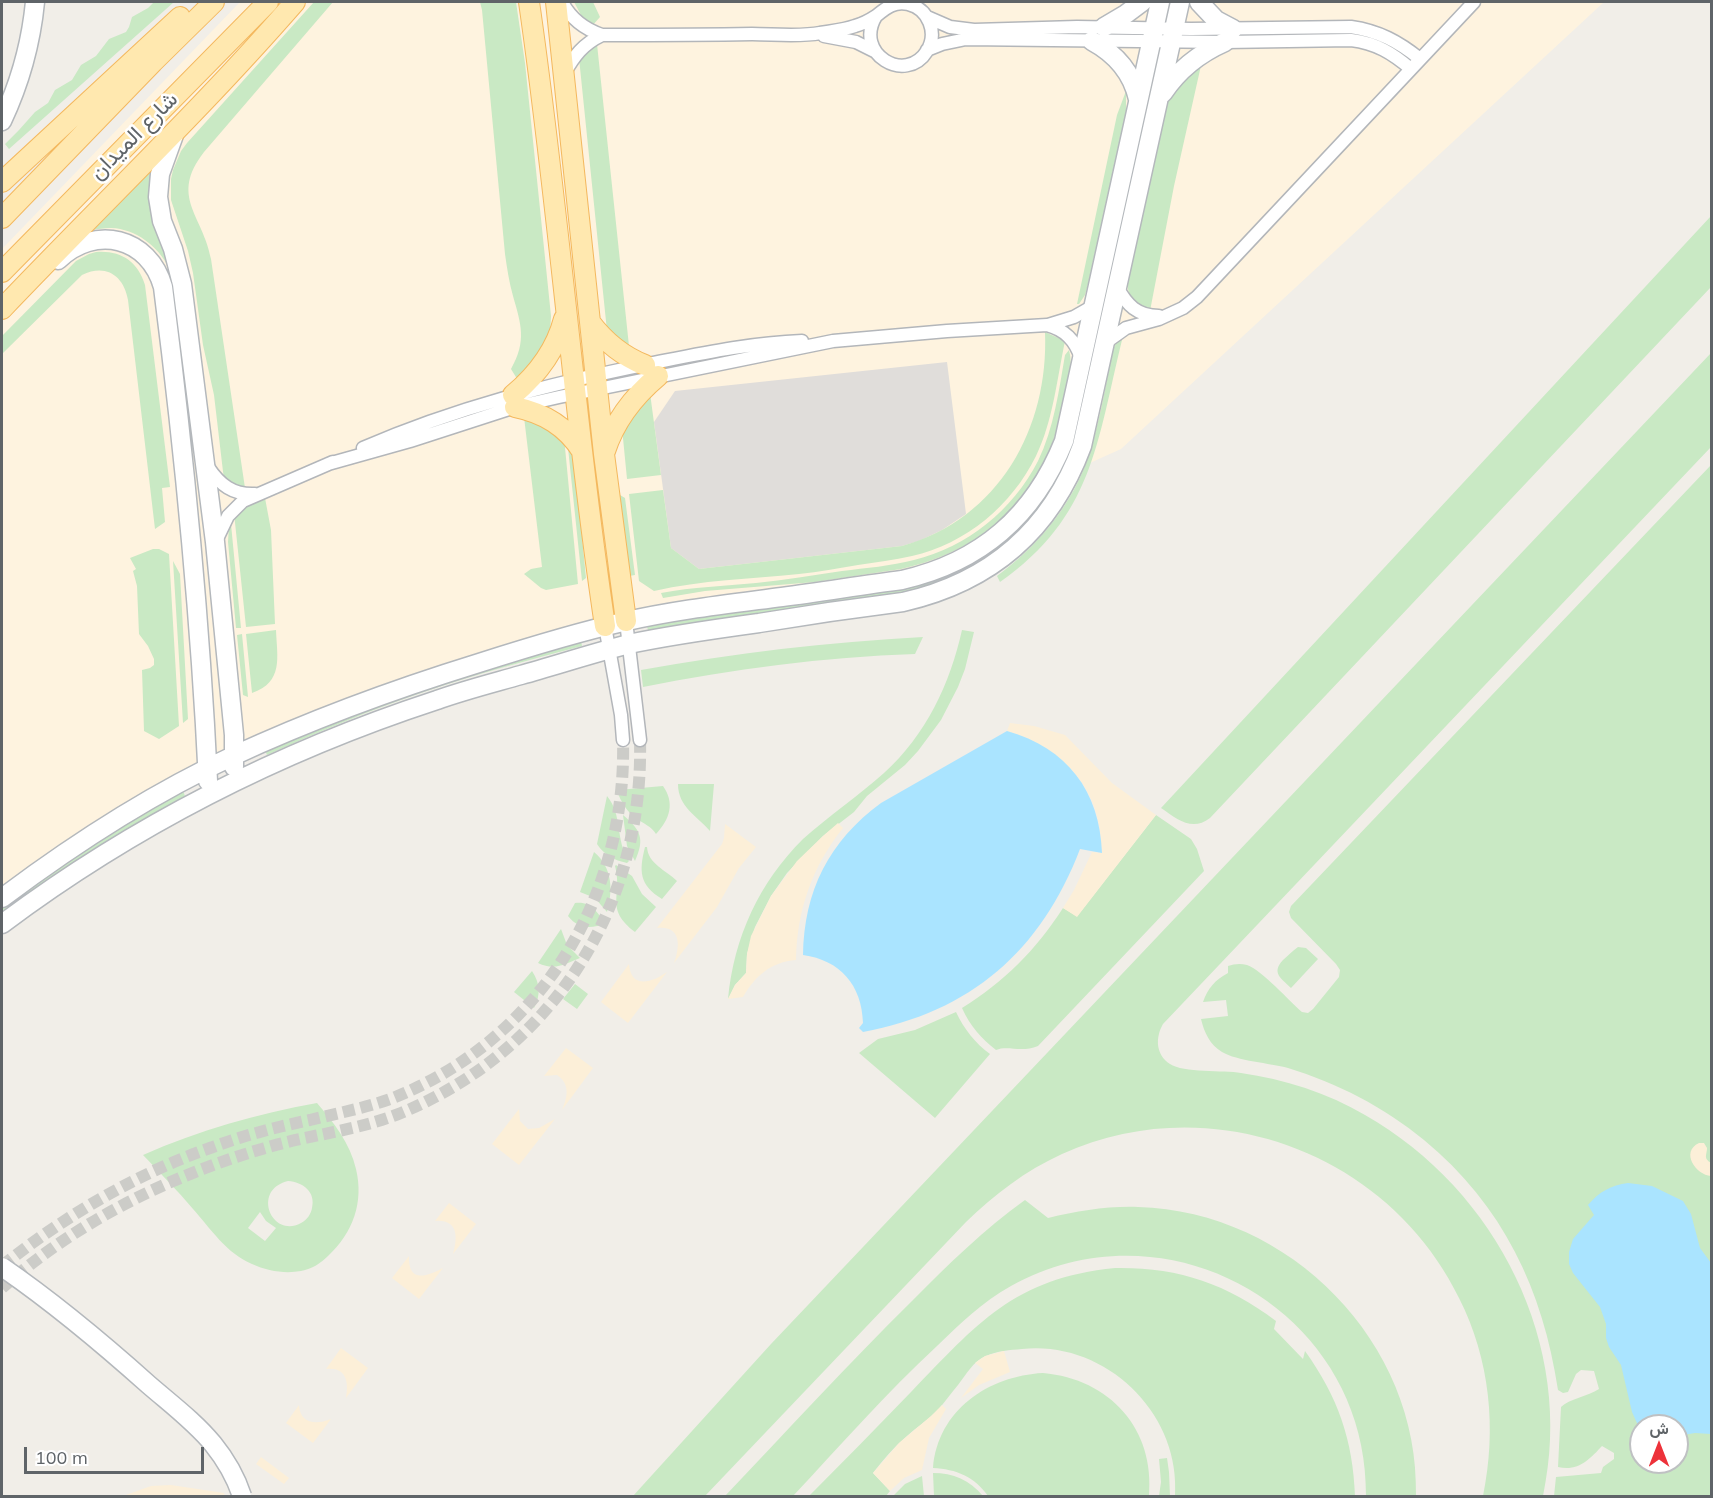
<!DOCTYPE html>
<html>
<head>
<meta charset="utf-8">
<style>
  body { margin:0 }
  #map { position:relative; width:1713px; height:1498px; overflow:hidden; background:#f1eee8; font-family:Mulish,Vazirmatn,sans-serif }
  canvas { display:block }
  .frame { position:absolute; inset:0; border:3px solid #5f6468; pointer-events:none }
  .north { position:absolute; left:1629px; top:1414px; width:60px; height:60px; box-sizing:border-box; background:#fff; border:2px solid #bfc1c3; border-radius:50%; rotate:0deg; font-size:16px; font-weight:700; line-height:24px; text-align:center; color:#5f6468 }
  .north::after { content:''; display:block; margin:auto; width:21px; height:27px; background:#ed323a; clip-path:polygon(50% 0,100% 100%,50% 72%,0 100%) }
  .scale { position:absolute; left:24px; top:1447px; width:180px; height:27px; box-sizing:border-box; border:3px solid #5f6468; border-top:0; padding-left:8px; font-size:18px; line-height:21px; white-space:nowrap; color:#5f6468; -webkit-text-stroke:4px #fff; paint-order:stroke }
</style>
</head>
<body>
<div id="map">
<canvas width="1713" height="1498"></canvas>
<div class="frame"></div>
<div class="north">ش</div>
<div class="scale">100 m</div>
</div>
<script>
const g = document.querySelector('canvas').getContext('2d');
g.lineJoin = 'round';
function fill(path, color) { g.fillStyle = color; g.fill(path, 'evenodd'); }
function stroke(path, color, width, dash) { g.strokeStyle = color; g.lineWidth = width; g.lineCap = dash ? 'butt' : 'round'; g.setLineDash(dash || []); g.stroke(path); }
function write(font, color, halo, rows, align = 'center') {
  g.font = font + ' Mulish,Vazirmatn,sans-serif'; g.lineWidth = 5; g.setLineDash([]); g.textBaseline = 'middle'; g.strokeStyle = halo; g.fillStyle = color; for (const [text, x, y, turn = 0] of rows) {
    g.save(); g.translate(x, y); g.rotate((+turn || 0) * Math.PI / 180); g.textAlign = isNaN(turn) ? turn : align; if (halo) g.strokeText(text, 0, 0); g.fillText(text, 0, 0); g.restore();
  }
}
fill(new Path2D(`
  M240,2H1604L1121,449L1032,489L1013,515L947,565L677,608L274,735L2,887V249Z`), '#fef3df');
fill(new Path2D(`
  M947,362L966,514L942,530L919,541L902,546L699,569L671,548L654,422L675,391Z`), '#e0ddda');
fill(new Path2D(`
  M154,2H174L9,149L5,144L19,130L35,112L48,103L55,90L72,80L81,65L96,56L109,39L126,32L129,27L132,17L148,8Z
  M314,2H333L204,152C169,197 203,215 211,259L245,488H239L224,480L214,395L203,345L193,273L188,251L171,200V179L173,170L181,151L187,143Z
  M480,2H516L525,63L551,316L550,335L519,382L511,369C527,341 521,324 513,296C509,282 507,268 505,254L482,10Z
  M574,2H593L600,17L592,26L581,15Z
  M597,44L629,346L623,349L607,331L579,58Z
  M1202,61L1174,186L1150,311C1136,309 1126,295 1128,282L1169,97Z
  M1153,67L1156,68L1078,429C1058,498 1013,553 945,581C934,585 921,588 910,592L648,631L647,625L905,586L1041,500Z
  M1126,91V111L1088,284L1085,295L1079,304H1077L1117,115Z
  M153,165L149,186L150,197L169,268C158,246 136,229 111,228C104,228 98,229 91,230Z
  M1711,216V287L1210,818C1192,832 1177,819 1161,808Z
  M96,252C120,250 138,261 145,285L170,487L162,488L165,522L155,529L128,300C124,276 106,263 82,275L2,354V336L76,261L89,254Z
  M1045,332L1065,341C1057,379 1053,421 1036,456C1012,505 966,544 912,556C894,560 876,562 858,565C838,568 819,572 799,574C750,579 702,580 654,591L639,581L629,494L663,490L671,548L699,569L902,546C999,519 1049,428 1045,332Z
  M1119,338L1122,340C1097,442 1093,517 1000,582L997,576C1036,547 1067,511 1085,466C1099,428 1105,388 1113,349Z
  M1069,350C1074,367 1067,387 1063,404C1046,493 990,549 901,569L815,582L705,591L663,598L661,593C693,587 724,586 756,583C785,580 813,575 842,571C866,568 891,566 914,560C967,547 1013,510 1038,461C1054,428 1059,390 1065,355Z
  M1711,353V447L1163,1024C1155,1038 1156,1055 1170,1064C1183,1073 1224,1070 1241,1073C1284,1079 1328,1093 1365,1115C1497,1190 1576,1346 1543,1496H1483C1497,1429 1490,1359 1459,1298C1388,1152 1210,1087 1062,1154C1025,1171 995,1194 966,1222L705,1496H633L771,1344Z
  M650,393L661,475L627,479L622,428Z
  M524,417L564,437L578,584L546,590L541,588L524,574L531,569L542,567Z
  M568,448L572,453L575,464L586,578L582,581Z
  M1711,465V1496H1554L1556,1477L1601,1473L1603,1467L1614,1459V1453L1602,1446C1590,1459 1578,1472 1558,1467L1561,1407C1569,1399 1588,1396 1599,1389L1594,1371L1581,1370L1576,1374L1568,1392L1563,1393L1558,1390C1543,1290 1503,1205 1424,1140C1384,1107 1337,1083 1288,1068C1270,1063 1237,1061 1222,1052C1210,1045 1204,1032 1201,1019L1228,1016L1226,1000L1203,1002C1208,988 1215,980 1228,973V966C1234,964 1240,963 1247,965C1262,970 1289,1001 1302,1012L1308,1013L1313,1009L1339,977L1340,970L1336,964L1291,918L1289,912L1291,906ZM1641,1426H1677V1462H1641Z
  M620,495L625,498L635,575L629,576Z
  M265,498L271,530L275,624L246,627L234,513L241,508Z
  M231,524L241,628H236L228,542L229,525Z
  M153,549H159L169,554L179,726L159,739L144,731L142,670L150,668L154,665V659L148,646L139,634L137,586L133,571L136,569L130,558Z
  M173,561L180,574L188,719L183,723Z
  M276,630C277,657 284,682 252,693L246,634Z
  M962,630L974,632L965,669L958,687L941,720L918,751L905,765L867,796L854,812L823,836L787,873L771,896L755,927L747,954L746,973L735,985L728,999C734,937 759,883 803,839C829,816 858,796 884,773C926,735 950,684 962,630Z
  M242,634L248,697L243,695L237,635Z
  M923,637L915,654C823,657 733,669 643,687L641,670C734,653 828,642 923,637Z
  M581,641L582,646C529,660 476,674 424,692C370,710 318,732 267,755L265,750L367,706Z
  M678,784H714L710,831C697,816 678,807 678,784Z
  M663,786C675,803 670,819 656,834C651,826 644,824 637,819C627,812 621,802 617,791L618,790Z
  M183,791L185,796C122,831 61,870 2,913V905C57,863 122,824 183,791Z
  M607,796C623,815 615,840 629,861L627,863C614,860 605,856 597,844Z
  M623,815C641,830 645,839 635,861L627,846Z
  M1156,815L1191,839L1197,849L1204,871L1038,1046C1021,1053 1008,1045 996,1050C981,1038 970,1026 962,1008C1005,981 1035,951 1063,908L1077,916Z
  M645,847H647C648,864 666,870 677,881L662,899C639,885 639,871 645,847Z
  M594,852C613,868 613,891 607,912L595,898L580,892Z
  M616,865L632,876L642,894L656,907L635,932C604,908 623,897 615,866Z
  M575,903C591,901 597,912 606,924C591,928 579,930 568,916Z
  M561,929L567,945L580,958C565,964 555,971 538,963Z
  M1298,947L1306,948L1318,959L1291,988C1281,978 1271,973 1283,960C1288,956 1292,951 1298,947Z
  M532,971C540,983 541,995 534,1008L514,992Z
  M575,984L588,994L577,1009L563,999Z
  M956,1012C964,1029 975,1043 990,1054L935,1118L859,1053L878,1039L915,1030Z
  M317,1103C334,1123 350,1143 356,1169C364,1202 353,1233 328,1256C321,1263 312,1269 301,1271C285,1274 267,1271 252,1264C226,1253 211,1229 193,1209C177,1190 160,1173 143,1155C199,1130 257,1114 317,1103ZM288,1181C303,1182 316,1192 312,1208C311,1214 307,1220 301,1223C272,1239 251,1190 288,1181ZM260,1212L266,1221L276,1228L265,1241L248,1228Z
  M1025,1200L1048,1218C1078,1211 1107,1206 1138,1207C1290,1211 1420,1343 1416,1496H1366C1368,1313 1170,1198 1011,1286C982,1302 960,1324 937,1346C886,1393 840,1446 793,1496H725C787,1431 848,1364 912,1301C948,1265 984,1229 1025,1200Z
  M1115,1268C1177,1267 1226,1283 1276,1321L1274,1329L1303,1359L1305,1351C1338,1397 1353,1440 1355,1496H1175C1181,1413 1105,1340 1022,1349C1010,1350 997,1351 986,1356C973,1361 966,1375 958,1385C951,1393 945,1402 938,1410C928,1420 917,1427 907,1436C894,1447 883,1460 873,1473L890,1491L886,1496H809C843,1462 877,1427 911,1392C977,1324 1014,1278 1115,1268Z
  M1043,1373C1110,1379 1155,1429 1149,1496H988C975,1477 956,1469 933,1468C938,1410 988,1376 1043,1373Z
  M1167,1458L1169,1472L1170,1496H1159L1161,1482L1159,1459Z
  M933,1473C953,1473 970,1480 983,1496H934Z
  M922,1476L924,1496H893L905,1484Z`), '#c9e9c4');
fill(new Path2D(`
  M1010,723L1034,726L1065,735L1112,783L1156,815L1077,917L1063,908L1074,890L1092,852L1101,853C1101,844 1101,834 1099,825C1091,777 1052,744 1007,731Z
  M838,823L843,828C812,867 797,910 796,960C771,962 755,976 743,997L728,999L735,985L746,973L747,954L751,936L771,896L797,861L823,836Z
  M725,824L756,847L739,868L717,907L674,963C680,947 682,925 657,928L722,844L724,838Z
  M629,964C631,990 653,982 667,972L628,1023L601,1002Z
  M566,1048L593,1068L562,1110C568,1096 570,1084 557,1075L544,1076Z
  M519,1109L520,1121L528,1129L539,1128L555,1119L519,1165L492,1144Z
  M1699,1143H1704L1707,1148C1707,1155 1703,1158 1711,1163V1176C1696,1175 1680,1152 1699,1143Z
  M449,1203L476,1224L453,1254C458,1237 458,1219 435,1221Z
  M409,1256C408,1283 426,1277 443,1268L419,1299L392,1278Z
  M341,1348L368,1368L346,1398C349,1381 346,1367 326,1369Z
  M1004,1351L1010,1372L979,1385L961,1398L983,1369L975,1363L985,1356Z
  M299,1405C300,1424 316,1425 331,1419L313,1443L286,1423Z
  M942,1405L946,1409L929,1438L922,1470L904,1478L890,1491L873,1473L899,1443L931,1416Z
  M261,1457L289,1478L284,1484L256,1464Z
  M171,1485L224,1493L225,1496H123L151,1486Z`), '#fcefd8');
fill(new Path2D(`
  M1007,731C1067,748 1100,791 1102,853L1080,849C1041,951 971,1012 863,1032L859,1028L863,1023C862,985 840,960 803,955C804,891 829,841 881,803Z
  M1628,1183L1652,1186L1683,1201L1691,1214L1700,1248L1711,1263V1434L1695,1433L1677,1436V1426H1641V1432L1632,1412L1621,1365L1609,1347L1606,1338V1324L1600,1307L1573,1273L1569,1264V1252L1573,1239L1594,1215L1588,1205C1599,1192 1611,1185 1628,1183Z`), '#aae4ff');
stroke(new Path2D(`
  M2,1266C65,1216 134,1175 210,1148C242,1136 276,1127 310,1120C338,1113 366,1108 393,1098C541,1039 627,897 623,740
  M2,1288C79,1220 173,1174 272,1146C315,1134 359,1130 401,1113C555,1049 644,905 640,740`), '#ccccc8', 12, [12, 6]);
const street = new Path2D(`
  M562,2C571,19 584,29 602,35C652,35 702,35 752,34C772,34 800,37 820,33C832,31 844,30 855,26C862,24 870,20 876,16C886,8 894,1 908,4C929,9 938,33 927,51C906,85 853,54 876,16
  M927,17L950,27L974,30L1077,27L1191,29L1351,27C1379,31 1399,42 1420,59
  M824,36L856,42L874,51
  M927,50L942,44L966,39L1225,42L1351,40C1376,43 1392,53 1411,69
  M564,74C574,56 583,44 602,35
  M1117,287C1127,305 1137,316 1159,316
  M1048,325L1074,317L1095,305
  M1105,343L1126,328L1159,319L1183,308L1197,297L1474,2
  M363,448C455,408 549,384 648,364C699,354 749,343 802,341
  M328,464L410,441L515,407L559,397L833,341L947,331L1047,325C1065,330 1075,340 1081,358
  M208,467C220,485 233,495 255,494
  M216,541L228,516L243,501L333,462
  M626,621L640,740
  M605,626L621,715L623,740`);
const secondary = new Path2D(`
  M1199,2L1216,20L1233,29
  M1104,27L1126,14L1142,2
  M1092,41C1116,54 1132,72 1138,99
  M1163,93C1179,69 1200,53 1225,42
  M2,121C20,83 31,43 35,2
  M174,135L160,174L158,197L162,221L173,249L182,284L215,542L234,735V767
  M58,260C95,224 149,237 163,287C184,451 200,615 208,781
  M2,898C74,844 151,794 233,756C313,719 395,689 479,663C526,648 574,633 623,622C675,610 729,604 782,597C822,592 862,585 902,580C981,562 1034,516 1064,441L1160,2
  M2,924C133,826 281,751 437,700C465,690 493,683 521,675C557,665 593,653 629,644C671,635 715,629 759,623C807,615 855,608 903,602C991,582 1051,530 1082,446L1180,2`);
const primary = new Path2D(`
  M529,2C559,209 574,418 605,626
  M556,2L604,454L626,621
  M2,182L180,17
  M2,218L153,62L214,2
  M2,272L268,2
  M2,309C99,207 202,109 295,2
  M590,322C605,342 622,356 645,365
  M513,395C538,374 556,350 564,319
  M515,407C544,413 566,426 582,451
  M605,451C615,420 633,397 658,376`);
stroke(street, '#b3b6ba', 15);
stroke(secondary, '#b4b8bc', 21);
stroke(primary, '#f4b85e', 22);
stroke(street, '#fff', 12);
stroke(secondary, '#fff', 18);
stroke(primary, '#ffe8af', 20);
const secondaryBridge = new Path2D(`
  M2,1267C53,1302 102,1343 149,1385C171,1404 195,1422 213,1444C226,1460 236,1478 242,1496`);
stroke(secondaryBridge, '#b4b8bc', 21, []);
stroke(secondaryBridge, '#fff', 18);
write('22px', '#5f6468', '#fff', [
  ["شارع الميدان",134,136,-45]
]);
</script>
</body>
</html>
